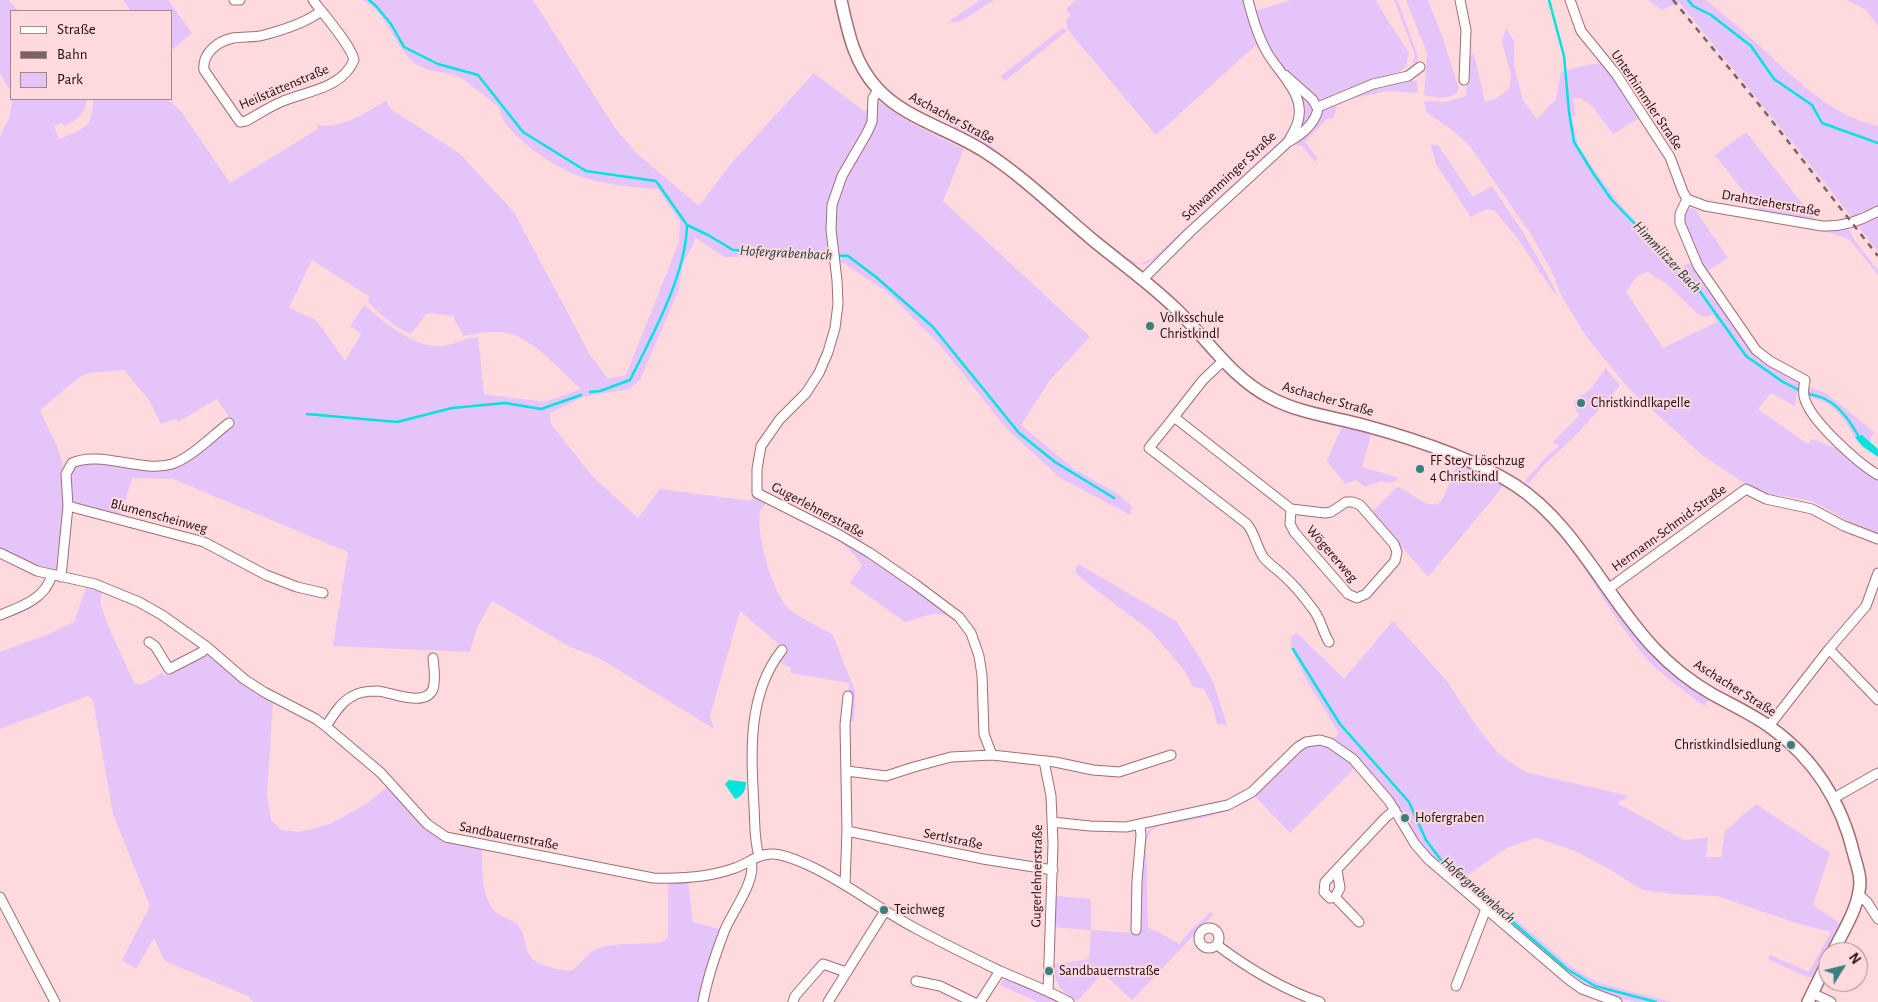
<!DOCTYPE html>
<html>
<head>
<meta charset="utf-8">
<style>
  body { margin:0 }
  #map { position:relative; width:1878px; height:1002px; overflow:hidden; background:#fed9dd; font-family:"Alegreya Sans",sans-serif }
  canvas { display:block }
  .legend { position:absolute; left:10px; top:10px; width:162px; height:90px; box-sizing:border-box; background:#fed9dd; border:1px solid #a5878a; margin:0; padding:6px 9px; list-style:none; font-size:15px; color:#1f0b0e }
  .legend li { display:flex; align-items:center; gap:10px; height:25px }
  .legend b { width:25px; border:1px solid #a5878a }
  .north { position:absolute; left:1818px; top:942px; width:50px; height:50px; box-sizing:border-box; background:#fed9dd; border:1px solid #a5878a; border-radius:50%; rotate:54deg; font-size:14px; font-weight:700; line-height:20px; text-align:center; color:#1f0b0e }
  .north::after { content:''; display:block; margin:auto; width:18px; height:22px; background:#38807d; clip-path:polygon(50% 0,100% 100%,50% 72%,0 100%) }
</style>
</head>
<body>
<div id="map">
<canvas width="1878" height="1002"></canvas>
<ul class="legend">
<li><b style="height:6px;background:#fff"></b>Straße</li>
<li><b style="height:6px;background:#7c6165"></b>Bahn</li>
<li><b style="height:14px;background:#e4c4f9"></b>Park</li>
</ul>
<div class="north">N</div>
</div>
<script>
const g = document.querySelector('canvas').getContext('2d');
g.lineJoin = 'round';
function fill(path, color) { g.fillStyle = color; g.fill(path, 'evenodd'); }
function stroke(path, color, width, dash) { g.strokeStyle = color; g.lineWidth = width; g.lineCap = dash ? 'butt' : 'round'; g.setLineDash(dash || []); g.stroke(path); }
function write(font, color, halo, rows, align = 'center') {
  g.font = font + ' "Alegreya Sans",sans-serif'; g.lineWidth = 4; g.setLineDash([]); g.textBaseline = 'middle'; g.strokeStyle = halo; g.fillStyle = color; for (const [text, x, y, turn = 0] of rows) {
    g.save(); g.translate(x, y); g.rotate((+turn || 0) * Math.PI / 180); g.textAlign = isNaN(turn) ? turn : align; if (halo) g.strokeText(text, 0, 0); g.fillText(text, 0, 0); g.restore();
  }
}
fill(new Path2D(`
  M0,0H8L19,11H11V91L0,74Z
  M123,0H168L192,33L171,51V11H131Z
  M362,0H533L615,128L636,153L699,206L730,165L814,73L865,112L874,97C902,121 931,133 964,149L943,201L1090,337L1050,380L1021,425L1074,469L1116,493L1132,506L1130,515L1059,477L1005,427L941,346L886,291L843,263L772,257H724L696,238L683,264L679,289L640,380L629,389L583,397L550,413L551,424L592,476L638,518L660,489L751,501L755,494L870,556L965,627L978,662L980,713H978C979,683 980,619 939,614C929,613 915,620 905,622L850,583L862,565C841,533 801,518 767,503C764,506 761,508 760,512C756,535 772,592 788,608C799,618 819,627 832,634L834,638L855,691L854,721H847L849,683L790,673L791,668L777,661L782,647L740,611L710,716L714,729L599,658L570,647L492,601L476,630L470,652L333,646L348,552L173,479L132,478L120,517L72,502L69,485L72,466L82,462L157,468L188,458L235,426L217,399L178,422L176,419L161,424L149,400L124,370L90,373L81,376L40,410C48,430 61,449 64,471C69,503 62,537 59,569L56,571C36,570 16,559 0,549V137L10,116L12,99H87C85,114 78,120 64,126L62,123L54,126L59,139C83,130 94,127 93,99H167L180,110L230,183L318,129L317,125C343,129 364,113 386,101L392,110L459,153L514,212L590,355L608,379L626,375L679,242L680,221L658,189C631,187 604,185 579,176C558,169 500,132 500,109C493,102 465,79 457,76C444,71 430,73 416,64C397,50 391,25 375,9C372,5 366,3 362,0ZM312,260L370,297L367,301C380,314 394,327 411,334L427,313L453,316L463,336C479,333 502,329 517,336C536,344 565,374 581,389L545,402L484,394L478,337C465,338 454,345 441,346C413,348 383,321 364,305L350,326L361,334L345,361L316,320L289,308Z
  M980,0H994L961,21L948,22Z
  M1076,0H1245L1248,13L1291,0H1376L1388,21L1409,52L1406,66L1401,71L1328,97L1332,103C1358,94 1389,78 1417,81L1418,93L1388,91L1332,103L1337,107L1333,118L1327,119L1305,142L1318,159L1314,162V160L1302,146L1282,142L1152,261C1137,269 1131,262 1117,254L951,129L962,118C992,148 1025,174 1057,201C1083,223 1108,251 1139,264L1152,259L1280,141C1286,134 1292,127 1294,117C1298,97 1267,62 1256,45L1156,135L1068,30L1005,81L1001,76L1062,28L1068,30L1066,20L1071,15L1066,9Z
  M1394,0H1397L1399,4L1418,57L1416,65L1405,74L1411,68L1415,55Z
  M1406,0H1428L1443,39L1459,89C1452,102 1435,97 1424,95L1427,53Z
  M1648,0H1706C1722,13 1738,26 1753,40C1790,73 1827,115 1878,126V252L1828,187L1679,2L1662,10Z
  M1847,0H1878V26L1866,10Z
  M1506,28L1514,41V66L1523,100L1537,119L1556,99L1561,72L1587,65L1603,63L1639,118L1613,134L1592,106L1580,98L1573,99L1576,116L1572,117L1578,145L1595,171L1624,209L1681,267L1693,262L1770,365L1798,383L1826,393L1874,432L1869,442L1862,435L1855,437C1847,424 1837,407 1823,402C1814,398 1806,396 1797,392L1795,406L1771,393L1758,409L1808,444L1812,439L1841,450L1878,478V533L1851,523L1822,506L1808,500L1763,493L1744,483L1701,454L1629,389L1585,335L1561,295L1552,272L1532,236L1470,146L1452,130L1426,112L1424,101L1446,102L1466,96L1469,57L1474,54L1485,102L1497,98L1510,88L1511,75L1502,42ZM1648,272L1668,285L1699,315L1706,317L1713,315L1717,322L1663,348L1626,292L1637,276Z
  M1746,132L1816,221L1760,213L1715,155Z
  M1431,145H1438L1473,197L1492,186L1524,234L1553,285L1557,297L1518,239L1495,211L1487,209L1471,217L1436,164Z
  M1694,208L1728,258L1706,272C1697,256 1679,228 1686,209Z
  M1776,223L1818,229H1849L1855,241L1878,270V275L1850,240L1831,233Z
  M1606,368L1620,386L1576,435L1544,465L1528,484L1525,481L1549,454L1559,446L1553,442L1579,416L1573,402L1590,390Z
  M1343,424L1372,432L1362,467L1399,478C1393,483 1388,484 1381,481L1365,487L1356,480L1345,484L1327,461Z
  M1460,464L1489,475L1517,492L1556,526L1612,602L1710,697L1704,706C1688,693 1671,682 1656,668C1646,659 1637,647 1629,636C1588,581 1566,522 1504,485L1428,577L1372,512L1397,487C1412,491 1420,507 1438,504C1450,494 1448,472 1460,464Z
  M762,487L769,494L863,538L858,544L763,492L761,490Z
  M1078,564L1176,621L1200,658L1213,682L1227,725L1217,724L1213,707L1204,689L1193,687L1185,671L1151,631L1092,587L1075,572Z
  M87,585L103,590L100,601L101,606L107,623L134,683L141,685L162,673L164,676L205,653L208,654L273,702L267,795L271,820L282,830L299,832L330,824L369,802L389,785L432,833L438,837L482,848C482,866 481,902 497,913C503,918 511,919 517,924C527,934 523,953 535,961C541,965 565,973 572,970C583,964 586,952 602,947C618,943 642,944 659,943C664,941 667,940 668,934V882H688L693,922L722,930L700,1002H253L248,996L165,961L154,938L136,969L122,960L150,906L113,814L93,700L88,696L0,729V652L51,633L74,622Z
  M1393,621L1446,680L1477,727L1498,753L1525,772L1629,796L1617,803L1684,840L1708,838L1706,857H1721L1725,831L1756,804L1830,853L1813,905L1840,923L1816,975L1813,977H1807L1768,959L1770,955L1809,972L1831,932L1793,922L1717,896L1674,894L1643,890L1609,869L1575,851L1536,838L1507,848L1466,876L1565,962L1584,975L1600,983L1625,990L1672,1002H1634L1610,996L1578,982L1427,853C1417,840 1411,826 1402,813C1385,785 1360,756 1333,739L1339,733L1308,683L1291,648V636L1297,633L1344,679Z
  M1314,744L1332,747L1356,767L1290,833L1255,796C1225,816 1196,820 1162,825C1151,828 1149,833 1146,843L1148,928L1158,932L1179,944L1191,930L1211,912L1213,915L1132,1000L1103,973L1077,1001C1059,991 1057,984 1052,965L1089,959L1091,930L1053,927L1056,896L1091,899V930L1134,933L1138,906L1145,837L1148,831L1155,825C1187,817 1220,815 1249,798L1296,752L1305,746Z
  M1004,977L1007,978L1062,1002H1038L1000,985Z`), '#e4c4f9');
fill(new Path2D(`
  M1862,435L1878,449V457L1862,446L1855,437Z
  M729,780L746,782C746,790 743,796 735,799L725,784Z`), '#01e3dd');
stroke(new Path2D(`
  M369,0L376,6L391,24L404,47L438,64L478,75L523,132L586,171L656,181L687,225L708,235L733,250L848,256L876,277L933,327L1019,433L1055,462L1114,498
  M1549,0L1564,56L1569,112L1574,142L1593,173L1611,199L1662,252L1691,279L1746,356L1783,382L1801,391
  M1688,0L1693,6L1711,15L1751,46L1774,79L1812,105L1822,123L1878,143
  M590,392L600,391L630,380C652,336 686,275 687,225
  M1806,393C1812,395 1819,396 1825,399C1841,407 1851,423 1859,437
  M307,414L397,422L452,408L505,403L541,409L581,395
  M1293,649L1340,724L1409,802L1426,840L1441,860L1567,969L1595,986L1656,1002`), '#01e3dd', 2.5);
const minor = new Path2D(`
  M234,0H240
  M313,0C323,14 351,45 354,60C342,89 306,91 281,102C269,107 257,115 246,121L240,122L204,70C202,53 218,41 233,38C243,36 254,38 264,35C283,30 306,23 321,11
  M1460,0L1466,30L1464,80
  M1570,0L1581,31L1616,74L1670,157L1683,192L1687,199L1705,206L1822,226C1842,227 1860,221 1878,211
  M1285,75L1312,99L1318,109C1315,123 1302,134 1290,141
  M878,90L873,98L872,122L867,133L842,176L832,205L831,230L837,280L838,304L835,328L828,352L819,373L806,393L780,419L761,446L757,469V493L838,534L870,553L915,584L959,617L971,633L979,656L982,675L984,734L992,755
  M1318,107L1373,84L1408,76L1420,67
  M1687,199L1680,214V223L1698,266L1756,350L1770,361L1805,380C1804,385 1803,391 1804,396C1808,419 1858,463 1878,475
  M1143,279L1190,232L1288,142C1294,131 1301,121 1299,107C1298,90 1277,69 1268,54C1258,37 1253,19 1248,0
  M1223,361L1203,380L1174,417L1291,509
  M1174,417L1149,448L1247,524C1256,535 1256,547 1264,558C1270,565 1278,570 1284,576C1294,585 1304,597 1312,608C1321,618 1322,631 1329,642
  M1346,502H1353L1360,505L1394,544L1397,552L1395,561L1366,594L1357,598L1348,594L1295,533L1290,524L1291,509L1325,513L1331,512Z
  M68,506L204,542L266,575L297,587L323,593
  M0,553L37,571L95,584L139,602L162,615L207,647L244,679L264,692L316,719L329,729L381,773L427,824L446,837L653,878C679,879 710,877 735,868C749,863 759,853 774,854C787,855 799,861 810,866C847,883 879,909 915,928C942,943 971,957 1000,971C1023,981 1047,990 1069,1002
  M61,577L68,506L66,474L72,463C101,450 141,473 172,464C191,458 213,435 229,423
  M1608,589L1746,489L1766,499L1812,509L1844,526L1878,539
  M0,615C21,607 45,599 52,575
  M149,642L155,646L169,669L202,652L207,647
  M1829,649L1878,700
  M326,726C333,716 340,703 351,697C358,692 368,691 377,691C392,692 425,708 433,689C436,679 434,668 433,658
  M1769,726L1829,649L1866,606L1878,573
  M1044,761L1051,796L1053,844L1048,991
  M847,771L886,776L914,767L951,757L992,755L1055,762L1093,770L1119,772L1171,755
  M1834,798L1878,773
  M1052,822L1090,826L1126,827L1228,805L1252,792L1298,747L1306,742L1320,740L1330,743L1353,759L1389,801L1415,844L1428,859L1568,979L1582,989L1617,1002
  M847,831L983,859L1053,870
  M759,856C754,840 755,823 754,806C751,753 747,694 782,650
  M1337,870L1340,888L1335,897L1330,898L1324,892L1325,882L1386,817L1395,810
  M845,884L847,831L845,725L848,696
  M1859,895L1867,902L1878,919
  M0,897L55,1002
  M1335,897L1359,922
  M1199 938a10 10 0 1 1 20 0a10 10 0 1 1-20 0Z
  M1136,930L1137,881L1141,835L1140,825
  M1217,945C1249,969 1282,989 1320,1002
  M916,981L940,986L973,1002
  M1456,986L1486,909
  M1812,993L1831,1002
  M703,1002C707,980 716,953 724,932C731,913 757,881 751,861
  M793,1002L795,996L823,964L846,972
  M828,1002L885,911
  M980,1002L1000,971`);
const tertiary = new Path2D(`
  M841,0C848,32 854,63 877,88C905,119 950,129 985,152C1024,177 1058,211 1094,241C1121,263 1149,283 1174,307C1207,338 1230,377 1271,398C1299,413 1333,417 1363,425C1411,438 1474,459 1515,485C1576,525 1605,596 1654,648C1671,666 1691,682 1712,694C1732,705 1752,714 1770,727C1814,758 1842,803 1854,855C1857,866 1862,879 1859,891C1856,912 1842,933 1833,952
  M1808,1002L1828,961`);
stroke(minor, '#a36d74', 11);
stroke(tertiary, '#a36d74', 14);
stroke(minor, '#fff', 9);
stroke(tertiary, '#fff', 11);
stroke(new Path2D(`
  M1673,0L1761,107L1878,256`), '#7c6165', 2.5, [6, 6]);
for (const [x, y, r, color] of [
  [1150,326,5,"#38807d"],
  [1581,403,5,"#38807d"],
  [1420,469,5,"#38807d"],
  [1791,745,5,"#38807d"],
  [1405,818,5,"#38807d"],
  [884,910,5,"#38807d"],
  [1049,971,5,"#38807d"]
]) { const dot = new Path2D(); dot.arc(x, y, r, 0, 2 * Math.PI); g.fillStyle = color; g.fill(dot); stroke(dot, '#fed9dd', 2); }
write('14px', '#1f0b0e', '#fed9dd', [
  ["Heilstättenstraße",284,87,-23],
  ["Unterhimmler Straße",1647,100,56],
  ["Aschacher Straße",952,118,28],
  ["Schwamminger Straße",1229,176,-43],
  ["Drahtzieherstraße",1771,203,10],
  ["Aschacher Straße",1328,399,16],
  ["Gugerlehnerstraße",818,510,28],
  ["Blumenscheinweg",159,516,15],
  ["Hermann-Schmid-Straße",1669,528,-36],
  ["Wögererweg",1332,554,49],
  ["Aschacher Straße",1735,688,32],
  ["Sandbauernstraße",509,836,11],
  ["Sertlstraße",953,839,12],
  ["Gugerlehnerstraße",1037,876,-89]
]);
write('14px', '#1f0b0e', '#fed9dd', [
  ["Volksschule",1160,318],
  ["Christkindl",1160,334],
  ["Christkindlkapelle",1591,403],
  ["FF Steyr Löschzug",1430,461],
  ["4 Christkindl",1430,477],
  ["Christkindlsiedlung",1781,745,"right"],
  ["Hofergraben",1415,818],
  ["Teichweg",894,910],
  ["Sandbauernstraße",1059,971]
], 'left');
write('italic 15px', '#203c3b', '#fed9dd', [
  ["Hofergrabenbach",786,253,3],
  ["Himmlitzer Bach",1667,257,47],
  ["Hofergrabenbach",1478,890,41]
]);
</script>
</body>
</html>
